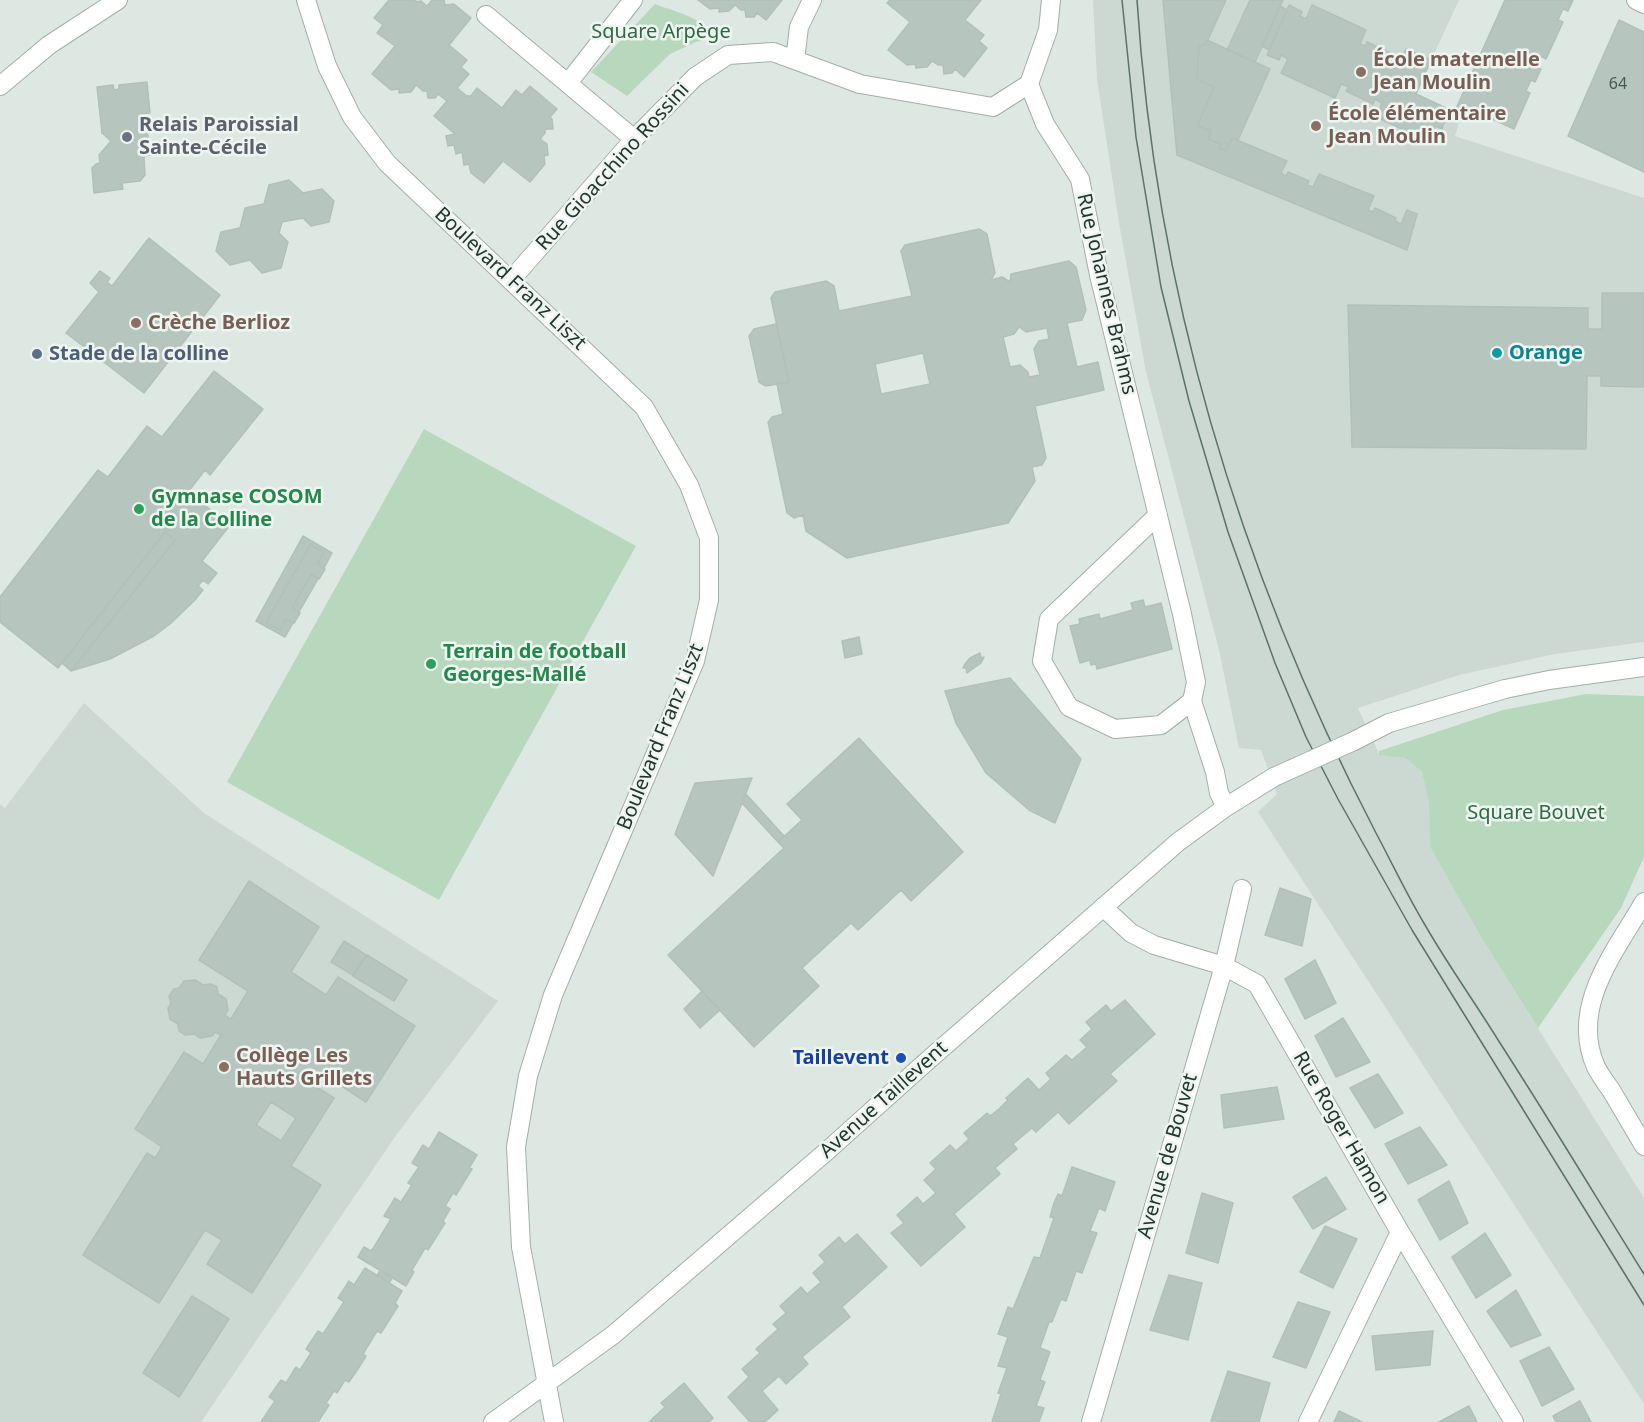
<!DOCTYPE html>
<html>
<head>
<meta charset="utf-8">
<style>
  body { margin:0 }
  canvas { display:block; background:#dee8e3 }
</style>
</head>
<body>
<canvas width="1644" height="1422"></canvas>
<script>
const g = document.querySelector('canvas').getContext('2d');
g.lineJoin = 'round';
function fill(path, color) { g.fillStyle = color; g.fill(path, 'evenodd'); }
function stroke(path, color, width, dash) { g.strokeStyle = color; g.lineWidth = width; g.lineCap = dash ? 'butt' : 'round'; g.setLineDash(dash || []); g.stroke(path); }
function write(font, color, halo, rows, align = 'center') {
  g.font = font + ' "Noto Sans",sans-serif'; g.lineWidth = 5; g.setLineDash([]); g.textBaseline = 'middle'; g.strokeStyle = halo; g.fillStyle = color; for (const [text, x, y, turn = 0] of rows) {
    g.save(); g.translate(x, y); g.rotate((+turn || 0) * Math.PI / 180); g.textAlign = isNaN(turn) ? turn : align; if (halo) g.strokeText(text, 0, 0); g.fillText(text, 0, 0); g.restore();
  }
}
fill(new Path2D(`
  M1093,0H1459L1416,93L1461,115L1455,136L1644,198V642L1555,654L1459,675L1358,708L1379,754L1405,758L1422,772L1429,804L1430,847L1481,937L1644,1198V1404L1258,812L1277,794L1261,750L1239,748L1219,650L1146,372L1119,223L1097,79Z
  M84,703L204,813L498,1001L397,1134L201,1422H0V804L5,808Z`), '#ccd8d2');
fill(new Path2D(`
  M655,4C677,13 703,16 713,38L696,42L670,54L627,96L591,72Z
  M424,429L636,546L439,900L227,782Z
  M1586,694L1644,696V857L1621,908L1538,1028L1481,937L1430,847L1429,804L1422,772L1405,758L1379,755V751L1503,710Z`), '#b8d8be');
const building = new Path2D(`
  M389,0H416V2L421,1L427,6L432,0H444L445,5L454,4L471,18L449,45L467,60L461,67L469,74L457,88L467,96H471L477,88L502,108L516,90L522,95L530,86L557,109L550,117L552,119L553,129H545V133L540,139L547,144L548,155L544,156L545,164L530,182L503,161L484,183L471,173L469,164L464,165L462,152L456,154L454,145L448,146L446,136L455,134L434,116L447,101L438,94L435,98H428L427,91H423L416,85L411,92L399,93V89L391,90L372,74L395,46L377,33L383,25L374,18Z
  M698,0H782L766,20L757,13L754,17H746L745,10H741L735,5L729,11L719,12V8L710,9Z
  M890,0H981L965,20L984,35L979,41L987,48L964,77L955,69L952,73L944,74L943,65H938L932,61L927,67L916,68L915,64L907,65L888,50L910,22L887,3Z
  M1163,0H1226L1206,44L1199,47L1197,79L1214,87L1197,126L1211,131L1208,139L1221,144L1219,148L1226,151L1232,138L1287,161L1281,173L1286,176L1288,172L1309,181L1307,185L1313,187L1319,174L1374,196L1368,210L1373,212L1375,208L1396,218L1395,221L1401,224L1407,210L1417,214L1407,250L1177,155Z
  M1250,0H1283L1255,62L1227,50Z
  M1505,0H1573L1568,11L1563,9L1558,20L1563,22L1546,59L1541,56L1536,68L1541,69L1535,82L1531,80L1526,91L1530,93L1514,129L1466,107L1461,116L1454,113Z
  M1289,5L1302,12L1300,16L1306,19L1312,5L1366,30L1360,44L1365,46L1367,42L1395,55L1393,60L1399,62L1406,49L1431,60L1416,94L1448,109L1442,129L1435,126L1428,141L1376,117L1382,103L1375,99L1373,104L1346,91L1349,87L1341,84L1335,98L1281,73L1288,59L1281,55L1279,60L1267,55Z
  M1280,6L1287,10L1269,50L1262,46Z
  M1619,20L1644,32V172L1568,136Z
  M1207,40L1270,69L1238,140L1232,138L1226,151L1219,148L1221,144L1208,139L1211,131L1197,126L1214,87L1197,79L1199,47L1206,44Z
  M147,82L150,113L139,114L141,129L147,128L150,155L144,156L145,175L140,181L122,183L123,189L94,193L92,168L96,164L100,163L99,155L111,141L102,133L97,87L113,85L114,90L119,89V85Z
  M289,180L303,193L322,189L334,201L329,222L311,226L303,218L282,222L279,233L288,242L281,268L262,273L250,260L230,265L216,251L221,232L240,228L245,208L264,204L269,185Z
  M979,229L987,234L995,273L991,280L1002,277L1010,282L1011,274L1069,261L1076,267L1086,310L1082,320L1067,323L1077,367L1098,362L1104,390L1035,406L1046,458L1042,465L1032,467L1035,481L1008,523L847,558L806,531L803,515L794,518L787,513L768,422L772,417L783,414L777,384L789,382L771,298L775,292L826,281L834,286L839,311L912,296L901,251L905,245ZM1019,327L1026,332L1047,328L1049,339L1039,341L1034,349L1040,375L1029,377L1028,372L1020,365L1010,367L1003,337L1014,334ZM923,353L930,384L881,394L875,364Z
  M149,238L220,295L144,393L66,333L99,292L90,283L100,271L110,278L107,282L112,286Z
  M1602,293H1644V387L1601,386V376H1587L1586,449L1352,447L1348,305L1588,308V329H1602Z
  M776,324L789,382L766,386L759,382L749,336L754,329Z
  M214,371L263,409L210,475L205,470L188,492L230,525L202,561L217,573L208,584L203,580L198,586L203,590L194,601L170,624L154,636L110,659L71,671L175,540L165,532L58,668L0,622V597L98,470L108,477L147,426L162,437Z
  M165,532L175,540L71,671L62,663Z
  M303,536L332,553L324,568L317,564L324,552L310,545L266,623L280,630L286,619L293,623L285,637L256,621Z
  M310,545L324,552L317,564L325,569L319,579L311,574L292,608L300,613L294,623L286,619L280,630L266,623Z
  M311,574L318,579L299,612L292,608Z
  M1143,600L1145,607L1161,603L1172,649L1097,669L1096,664L1091,665L1090,660L1080,663L1070,626L1080,624L1079,619L1099,614L1100,619L1133,610L1131,603Z
  M859,637L862,654L845,658L842,641Z
  M980,653L981,658L984,657L981,663L967,673L966,668H963L965,664L970,658Z
  M1010,678L1081,759L1055,823L1029,810L986,773L956,723L945,691Z
  M859,738L963,852L911,901L901,890L858,930L851,923L802,968L819,986L754,1047L668,955L784,848L778,842L802,820L787,804Z
  M752,778L742,803L713,876L675,834L695,783Z
  M746,794L784,836L778,842L742,803Z
  M249,881L319,927L291,972L326,995L338,977L415,1026L366,1102L323,1074L315,1086L334,1098L291,1166L321,1185L252,1293L207,1264L222,1240L205,1230L159,1303L83,1255L147,1153L155,1158L162,1147L135,1129L184,1052L203,1064L221,1035L215,1032L212,1036L200,1038L194,1034L185,1035L179,1031L178,1024L170,1019L168,1008L171,1004L169,996L174,989L179,988L184,981L196,980L203,985L211,984L217,987L218,994L226,999L228,1010L225,1015L231,1019L248,991L199,960ZM271,1102L296,1118L281,1141L256,1125Z
  M1280,888L1311,899L1302,946L1265,935Z
  M344,941L366,955L353,975L331,962Z
  M367,955L407,980L394,1001L353,976Z
  M1315,960L1336,1003L1305,1019L1285,979Z
  M702,991L720,1010L700,1028L684,1009Z
  M1125,1000L1155,1034L1110,1074L1117,1081L1069,1124L1058,1112L1036,1132L1032,1128L1013,1144L1017,1149L995,1168L1000,1174L954,1214L965,1227L921,1266L891,1233L904,1223L897,1215L917,1197L923,1204L936,1193L924,1180L936,1169L930,1163L950,1145L956,1151L969,1139L964,1133L987,1113L990,1116L999,1109L1008,1100L1006,1098L1028,1078L1039,1090L1051,1079L1046,1073L1066,1055L1072,1060L1087,1047L1080,1040L1092,1029L1086,1022L1106,1005L1111,1011Z
  M1343,1018L1370,1062L1336,1077L1315,1036Z
  M1378,1074L1403,1113L1375,1128L1350,1088Z
  M1277,1087L1284,1119L1224,1128L1221,1095Z
  M1420,1127L1447,1165L1408,1184L1385,1144Z
  M439,1132L477,1155L469,1168L472,1169L456,1195L453,1193L445,1206L450,1209L443,1221L445,1223L428,1250L425,1248L412,1270L414,1272L406,1286L358,1257L364,1247L371,1251L374,1247L391,1219L384,1216L395,1198L401,1202L412,1185L408,1183L419,1167L412,1163L423,1145L429,1149Z
  M1072,1167L1115,1182L1105,1211L1099,1208L1090,1231L1097,1233L1082,1273L1076,1271L1066,1301L1061,1299L1052,1322H1049L1040,1348L1050,1352L1040,1380L1045,1382L1036,1406L1044,1408L1039,1422H992L1001,1394L998,1393L1007,1368L998,1366L1008,1337L998,1334L1008,1307L1013,1309L1034,1257L1040,1258L1054,1218L1050,1217L1054,1203L1058,1194L1062,1196Z
  M1326,1177L1346,1209L1313,1229L1293,1197Z
  M1449,1181L1468,1223L1440,1240L1418,1200Z
  M1202,1193L1233,1203L1218,1263L1186,1253Z
  M1325,1226L1357,1239L1333,1288L1300,1272Z
  M1485,1233L1511,1275L1476,1298L1452,1257Z
  M857,1234L887,1267L842,1307L850,1317L802,1357L808,1364L786,1384L779,1376L762,1391L778,1410L765,1422H750L728,1397L749,1377L742,1369L760,1353L756,1349L778,1329L773,1324L786,1313L780,1306L801,1287L807,1294L821,1282L813,1273L825,1262L819,1255L839,1237L845,1244Z
  M365,1268L402,1291L395,1303L398,1306L381,1333L377,1331L363,1354L366,1356L358,1369L349,1382L345,1380L337,1393L334,1391L326,1403L329,1405L318,1422H261L275,1401L269,1397L281,1380L286,1383L296,1367L300,1370L311,1353L306,1349L318,1331L323,1334L344,1302L338,1298L344,1289L349,1281L354,1285Z
  M380,1270L393,1277L389,1283L377,1276Z
  M1169,1275L1202,1283L1188,1340L1150,1330Z
  M1516,1290L1541,1335L1511,1347L1487,1311Z
  M192,1296L229,1319L179,1397L143,1373Z
  M1298,1302L1330,1312L1306,1368L1273,1357Z
  M1433,1331L1430,1365L1376,1370L1372,1336Z
  M1549,1347L1574,1389L1542,1406L1520,1361Z
  M1228,1371L1270,1383L1259,1422L1211,1421Z
  M684,1383L713,1418L709,1422H649L665,1407L661,1403Z
  M1580,1401L1591,1422H1556L1553,1416Z
  M1469,1406L1477,1422H1439Z
  M1339,1411L1362,1422H1334Z`);
fill(building, '#b7c5bf');
stroke(building, '#b1c1b9', 1.5);
const pedestrian = new Path2D(`
  M1636,0L1644,4`);
const minor = new Path2D(`
  M306,0L327,66L352,117L387,163L644,407L689,485L709,538V600L695,661L553,995L528,1076L516,1147L521,1247L554,1422
  M486,15L634,139
  M795,60L799,27L812,0
  M568,83L633,0
  M1029,84L1045,124L1080,179L1099,275L1182,614L1196,682L1192,701L1161,725L1115,729L1069,707L1042,661L1049,619L1158,515
  M1029,84L1048,30L1051,0
  M511,280L634,139L695,77L728,55L773,52L860,84L993,107L1029,84
  M1192,701L1215,772L1219,793L1226,807
  M1354,741L1389,723L1505,689L1549,680L1644,667
  M1644,902C1615,952 1569,1007 1596,1067C1600,1075 1606,1083 1611,1090C1622,1109 1633,1127 1644,1146
  M1103,907L1131,933L1154,945L1224,966L1257,984L1400,1232L1514,1422
  M493,1422L613,1335L827,1151L926,1062L1178,842L1226,807L1274,777
  M1091,1422L1224,966L1242,889
  M1308,1422L1400,1232`);
const tertiary = new Path2D(`
  M0,86L49,45L118,0`);
stroke(pedestrian, '#a2afa9', 20);
stroke(minor, '#a2afa9', 20);
stroke(tertiary, '#a2afa9', 20);
stroke(pedestrian, '#fff', 18);
stroke(minor, '#fff', 18);
stroke(tertiary, '#fff', 18);
stroke(new Path2D(`
  M1122,0L1136,137L1161,287L1189,401L1228,532L1275,663L1306,737L1338,799L1412,930L1644,1305
  M1137,0C1156,294 1240,572 1376,833C1392,863 1407,895 1425,925C1448,965 1476,1004 1500,1043C1549,1119 1596,1197 1644,1274`), '#5b726a', 1.5);
const minorBridge = new Path2D(`
  M1274,777L1354,741`);
stroke(minorBridge, '#a2afa9', 20, []);
stroke(minorBridge, '#fff', 18);
for (const [x, y, r, color] of [
  [1361,72,6,"#8d6e63"],
  [1316,126,6,"#8d6e63"],
  [127,137,6,"#6b7280"],
  [136,323,6,"#8d6e63"],
  [1497,353,6,"#0f9aa8"],
  [37,354,6,"#5c6f8a"],
  [139,509,6,"#2e9e5b"],
  [431,664,6,"#2e9e5b"],
  [901,1058,6,"#1a4fb4"],
  [224,1067,6,"#8d6e63"]
]) { const dot = new Path2D(); dot.arc(x, y, r, 0, 2 * Math.PI); g.fillStyle = color; g.fill(dot); stroke(dot, '#eef5f1', 2); }
write('16px', '#465a53', null, [
  ["64",1618,84]
]);
write('20px', '#2f6941', '#eef5f1', [
  ["Square Arpège",661,32],
  ["Square Bouvet",1536,813]
]);
write('bold 20px', '#785e54', '#eef5f1', [
  ["École maternelle",1373,60],
  ["Jean Moulin",1373,83],
  ["École élémentaire",1328,114],
  ["Jean Moulin",1328,137],
  ["Crèche Berlioz",148,323],
  ["Collège Les",236,1056],
  ["Hauts Grillets",236,1079]
], 'left');
write('bold 20px', '#5b616d', '#eef5f1', [
  ["Relais Paroissial",139,125],
  ["Sainte-Cécile",139,148]
], 'left');
write('20px', '#21362f', '#eef5f1', [
  ["Rue Gioacchino Rossini",613,167,-48],
  ["Boulevard Franz Liszt",510,279,43],
  ["Rue Johannes Brahms",1106,294,77],
  ["Boulevard Franz Liszt",661,737,-68],
  ["Avenue Taillevent",884,1100,-42],
  ["Rue Roger Hamon",1341,1128,60],
  ["Avenue de Bouvet",1168,1156,-74]
]);
write('bold 20px', '#0d838f', '#eef5f1', [
  ["Orange",1509,353]
], 'left');
write('bold 20px', '#4e5e75', '#eef5f1', [
  ["Stade de la colline",49,354]
], 'left');
write('bold 20px', '#27864d', '#eef5f1', [
  ["Gymnase COSOM",151,497],
  ["de la Colline",151,520],
  ["Terrain de football",443,652],
  ["Georges-Mallé",443,675]
], 'left');
write('bold 20px', '#164399', '#eef5f1', [
  ["Taillevent",889,1058]
], 'right');
</script>
</body>
</html>
